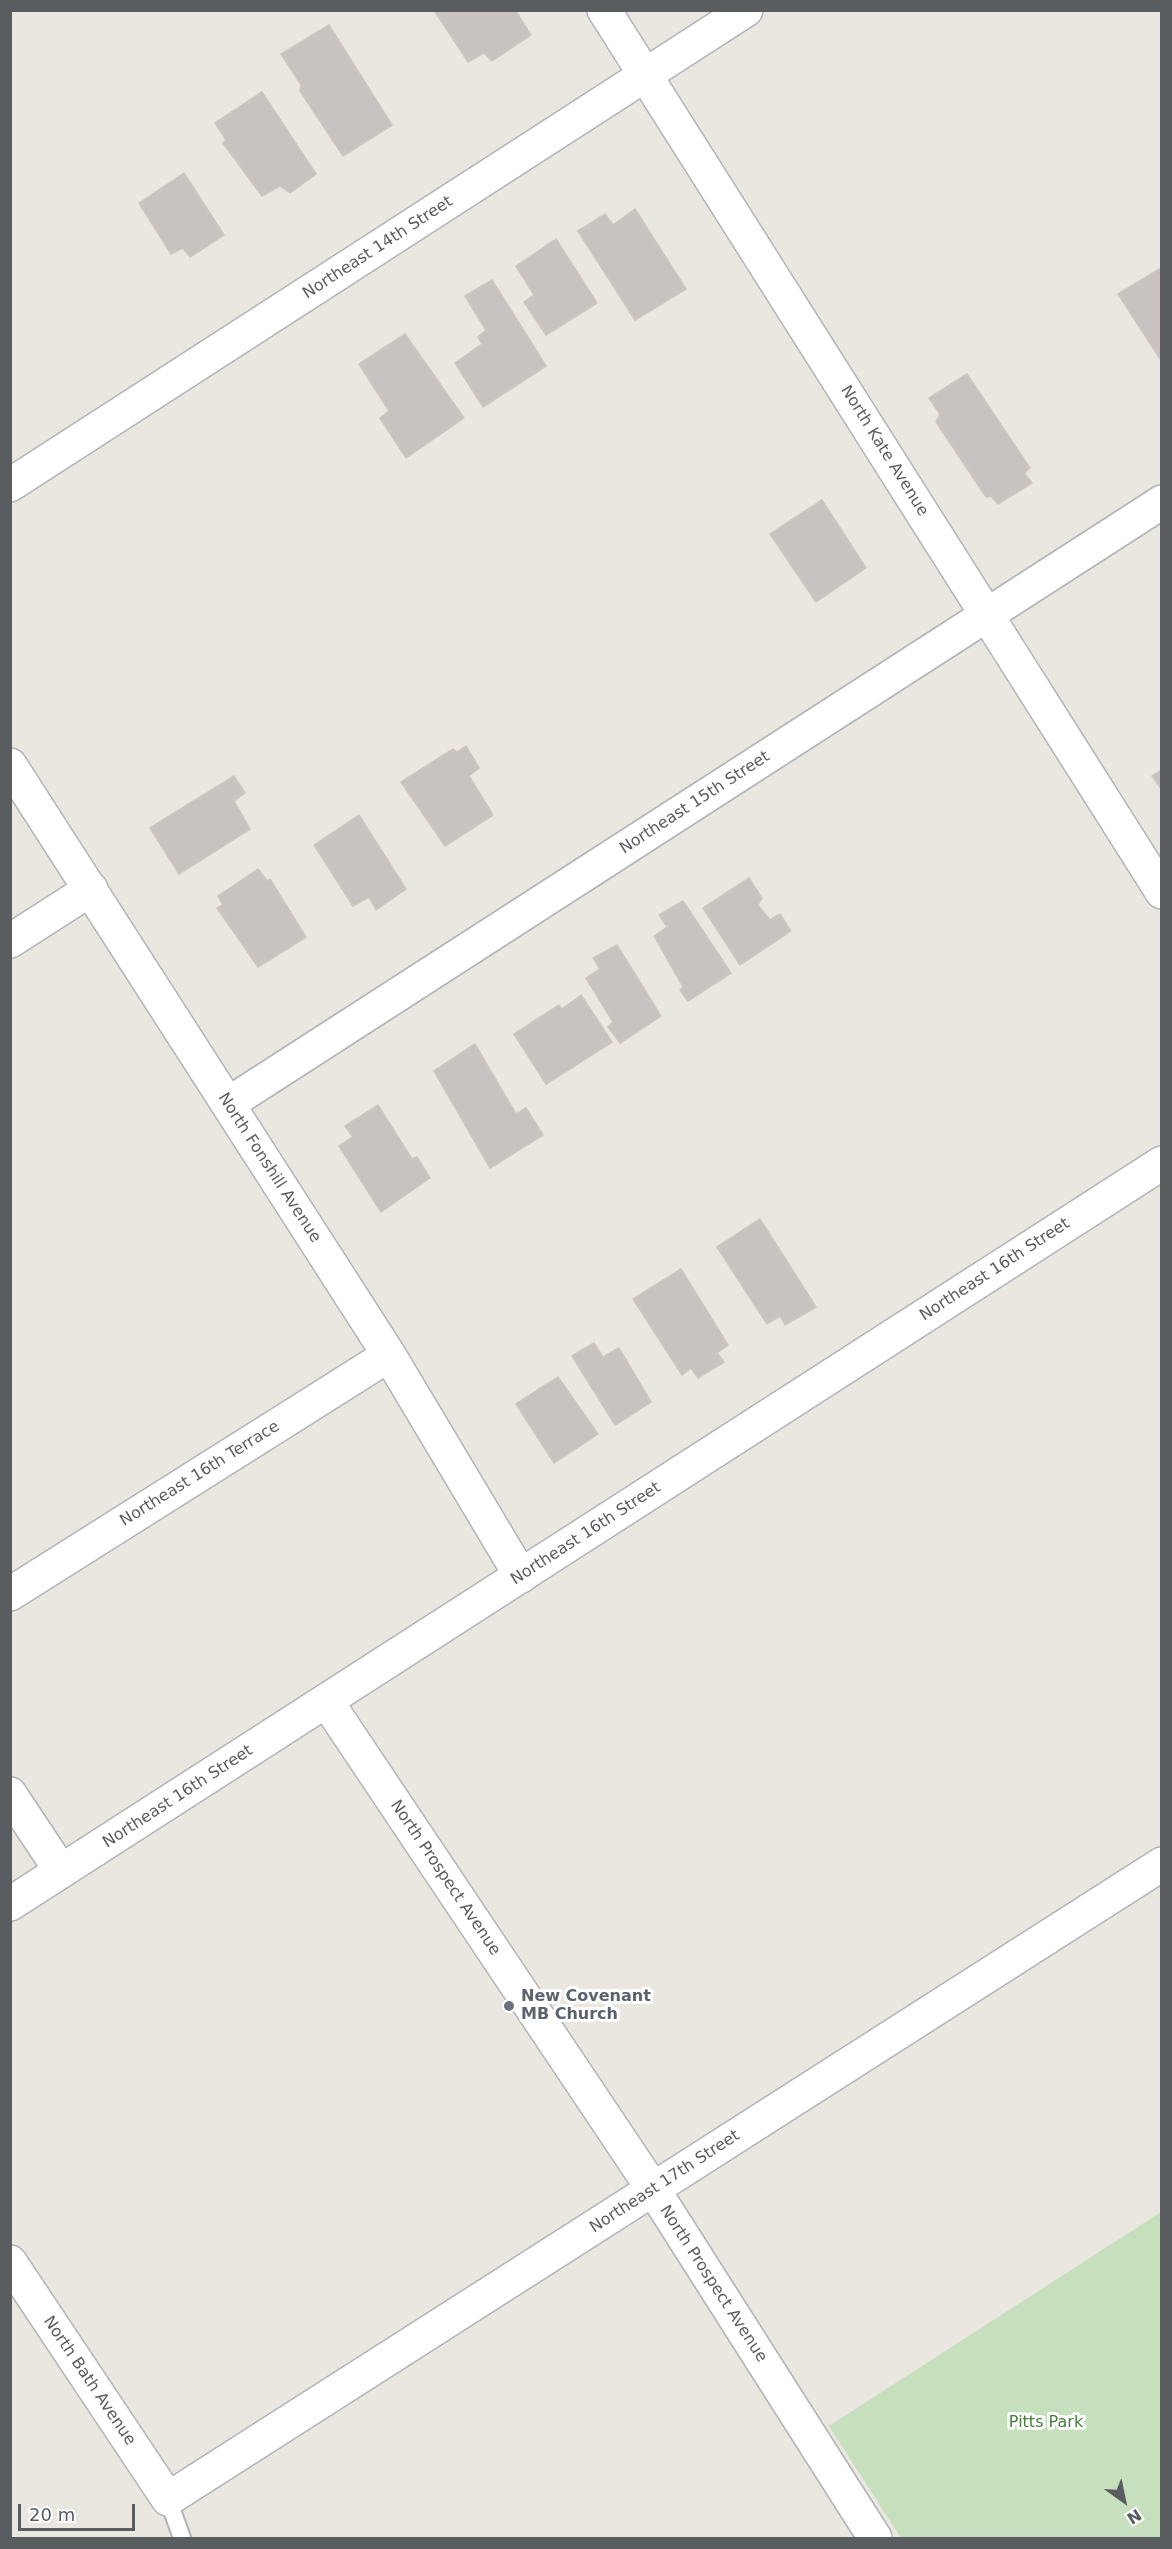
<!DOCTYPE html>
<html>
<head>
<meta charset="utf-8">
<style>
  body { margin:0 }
  #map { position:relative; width:1172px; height:2549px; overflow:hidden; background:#eae6e0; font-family:"DejaVu Sans",sans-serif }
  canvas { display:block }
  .frame { position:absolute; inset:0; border:12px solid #595d60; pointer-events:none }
  .north { position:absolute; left:1094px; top:2471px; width:60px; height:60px; -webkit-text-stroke:4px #fff; paint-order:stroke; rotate:147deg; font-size:16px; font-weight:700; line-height:24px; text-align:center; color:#595d60 }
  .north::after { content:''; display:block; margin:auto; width:21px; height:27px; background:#595d60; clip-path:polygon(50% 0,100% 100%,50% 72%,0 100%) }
  .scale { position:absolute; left:18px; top:2504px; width:117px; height:27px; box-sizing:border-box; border:3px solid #595d60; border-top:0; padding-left:8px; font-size:18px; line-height:21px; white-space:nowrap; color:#595d60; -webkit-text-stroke:4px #fff; paint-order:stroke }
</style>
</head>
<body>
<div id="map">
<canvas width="1172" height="2549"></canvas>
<div class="frame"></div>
<div class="north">N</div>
<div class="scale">20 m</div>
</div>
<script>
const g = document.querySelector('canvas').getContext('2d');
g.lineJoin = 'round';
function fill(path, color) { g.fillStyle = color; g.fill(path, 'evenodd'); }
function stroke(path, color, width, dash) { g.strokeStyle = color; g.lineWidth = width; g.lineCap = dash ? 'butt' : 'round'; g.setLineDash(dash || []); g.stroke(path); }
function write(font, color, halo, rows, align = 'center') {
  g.font = font + ' "DejaVu Sans",sans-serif'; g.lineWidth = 6; g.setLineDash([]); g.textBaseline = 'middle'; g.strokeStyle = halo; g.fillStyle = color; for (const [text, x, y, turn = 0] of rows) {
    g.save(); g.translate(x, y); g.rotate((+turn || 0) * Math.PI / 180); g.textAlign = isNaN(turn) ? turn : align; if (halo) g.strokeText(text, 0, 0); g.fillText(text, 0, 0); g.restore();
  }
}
fill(new Path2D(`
  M1161,2212V2538H901L829,2426Z`), '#c6e0be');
const building = new Path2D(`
  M434,10H515L531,35L492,61L484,53L468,62Z
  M329,25L392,125L343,156L300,91L301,85L281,54Z
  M262,92L316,174L290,193L280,186L262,196L223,143L226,140L215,123Z
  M184,173L224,235L190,257L183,248L171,254L139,203Z
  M635,209L686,289L635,320L578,231L605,214L613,225Z
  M556,239L597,303L546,335L524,302L534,295L516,266Z
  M1161,268L1162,269V362L1118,294Z
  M492,280L546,366L483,407L455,363L482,344L478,337L486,330L465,296Z
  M405,334L464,418L406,458L380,418L389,411L359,364Z
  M967,374L1030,468L1024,473L1032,483L998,504L991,496L986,497L936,422L940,414L929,398Z
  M822,500L866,568L816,602L770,534Z
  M466,746L479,768L469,776L493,815L445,846L401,782L453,749L457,752Z
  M1162,770V790L1152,776Z
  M234,776L245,793L234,801L250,829L179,874L150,828Z
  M359,815L406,889L376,910L369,897L353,906L314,845Z
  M258,869L267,881L270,879L306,937L258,967L217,908L223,905L218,896Z
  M749,878L762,898L758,905L770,920L780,914L791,931L740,965L703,908Z
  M683,901L731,973L688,1001L680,990L683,987L654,936L667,927L659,915Z
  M617,945L661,1016L620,1043L608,1027L613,1022L586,978L600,969L593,958Z
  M581,995L612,1042L546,1084L514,1034L559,1005L562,1009Z
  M475,1044L516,1114L526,1108L543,1135L490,1168L434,1071Z
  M378,1105L412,1159L417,1157L430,1178L381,1212L339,1146L353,1137L345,1126Z
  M760,1219L816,1307L785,1325L780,1316L767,1324L717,1247Z
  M681,1269L728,1345L717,1353L724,1362L698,1378L691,1368L682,1375L633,1299Z
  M594,1343L603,1357L619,1348L651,1402L615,1425L572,1356Z
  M558,1377L598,1434L554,1463L516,1404Z`);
fill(building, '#c8c3c0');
stroke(building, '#cec6bf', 1.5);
const service = new Path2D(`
  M168,2499L182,2538`);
const minor = new Path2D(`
  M604,10L1162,892
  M10,485L746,10
  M10,765L389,1355L521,1576
  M10,941L91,889
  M228,1104L1162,502
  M10,1594L389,1355
  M327,1702L653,2189L875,2538
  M10,1794L61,1871
  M10,2262L168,2499L1162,1864`);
const tertiary = new Path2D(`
  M10,1904L1162,1163`);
stroke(service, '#b1b4b7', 20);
stroke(minor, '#b1b4b7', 36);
stroke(tertiary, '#b1b4b7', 36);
stroke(service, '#fff', 16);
stroke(minor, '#fff', 33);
stroke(tertiary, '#fff', 33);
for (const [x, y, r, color] of [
  [509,2006,6,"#6b7280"]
]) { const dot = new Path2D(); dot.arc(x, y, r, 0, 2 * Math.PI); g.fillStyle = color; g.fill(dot); stroke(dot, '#fff', 2); }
write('16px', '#595d60', '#fff', [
  ["Northeast 14th Street",378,248,-33],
  ["North Kate Avenue",884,451,58],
  ["Northeast 15th Street",695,803,-33],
  ["North Fonshill Avenue",269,1168,57],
  ["Northeast 16th Street",995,1270,-33],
  ["Northeast 16th Terrace",200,1474,-32],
  ["Northeast 16th Street",586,1534,-33],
  ["Northeast 16th Street",178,1797,-33],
  ["North Prospect Avenue",445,1878,56],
  ["Northeast 17th Street",665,2182,-33],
  ["North Prospect Avenue",713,2284,57],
  ["North Bath Avenue",89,2381,56]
]);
write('bold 16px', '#5b616d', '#fff', [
  ["New Covenant",521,1997],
  ["MB Church",521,2015]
], 'left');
write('16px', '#467d3b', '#fff', [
  ["Pitts Park",1046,2423]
]);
</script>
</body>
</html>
